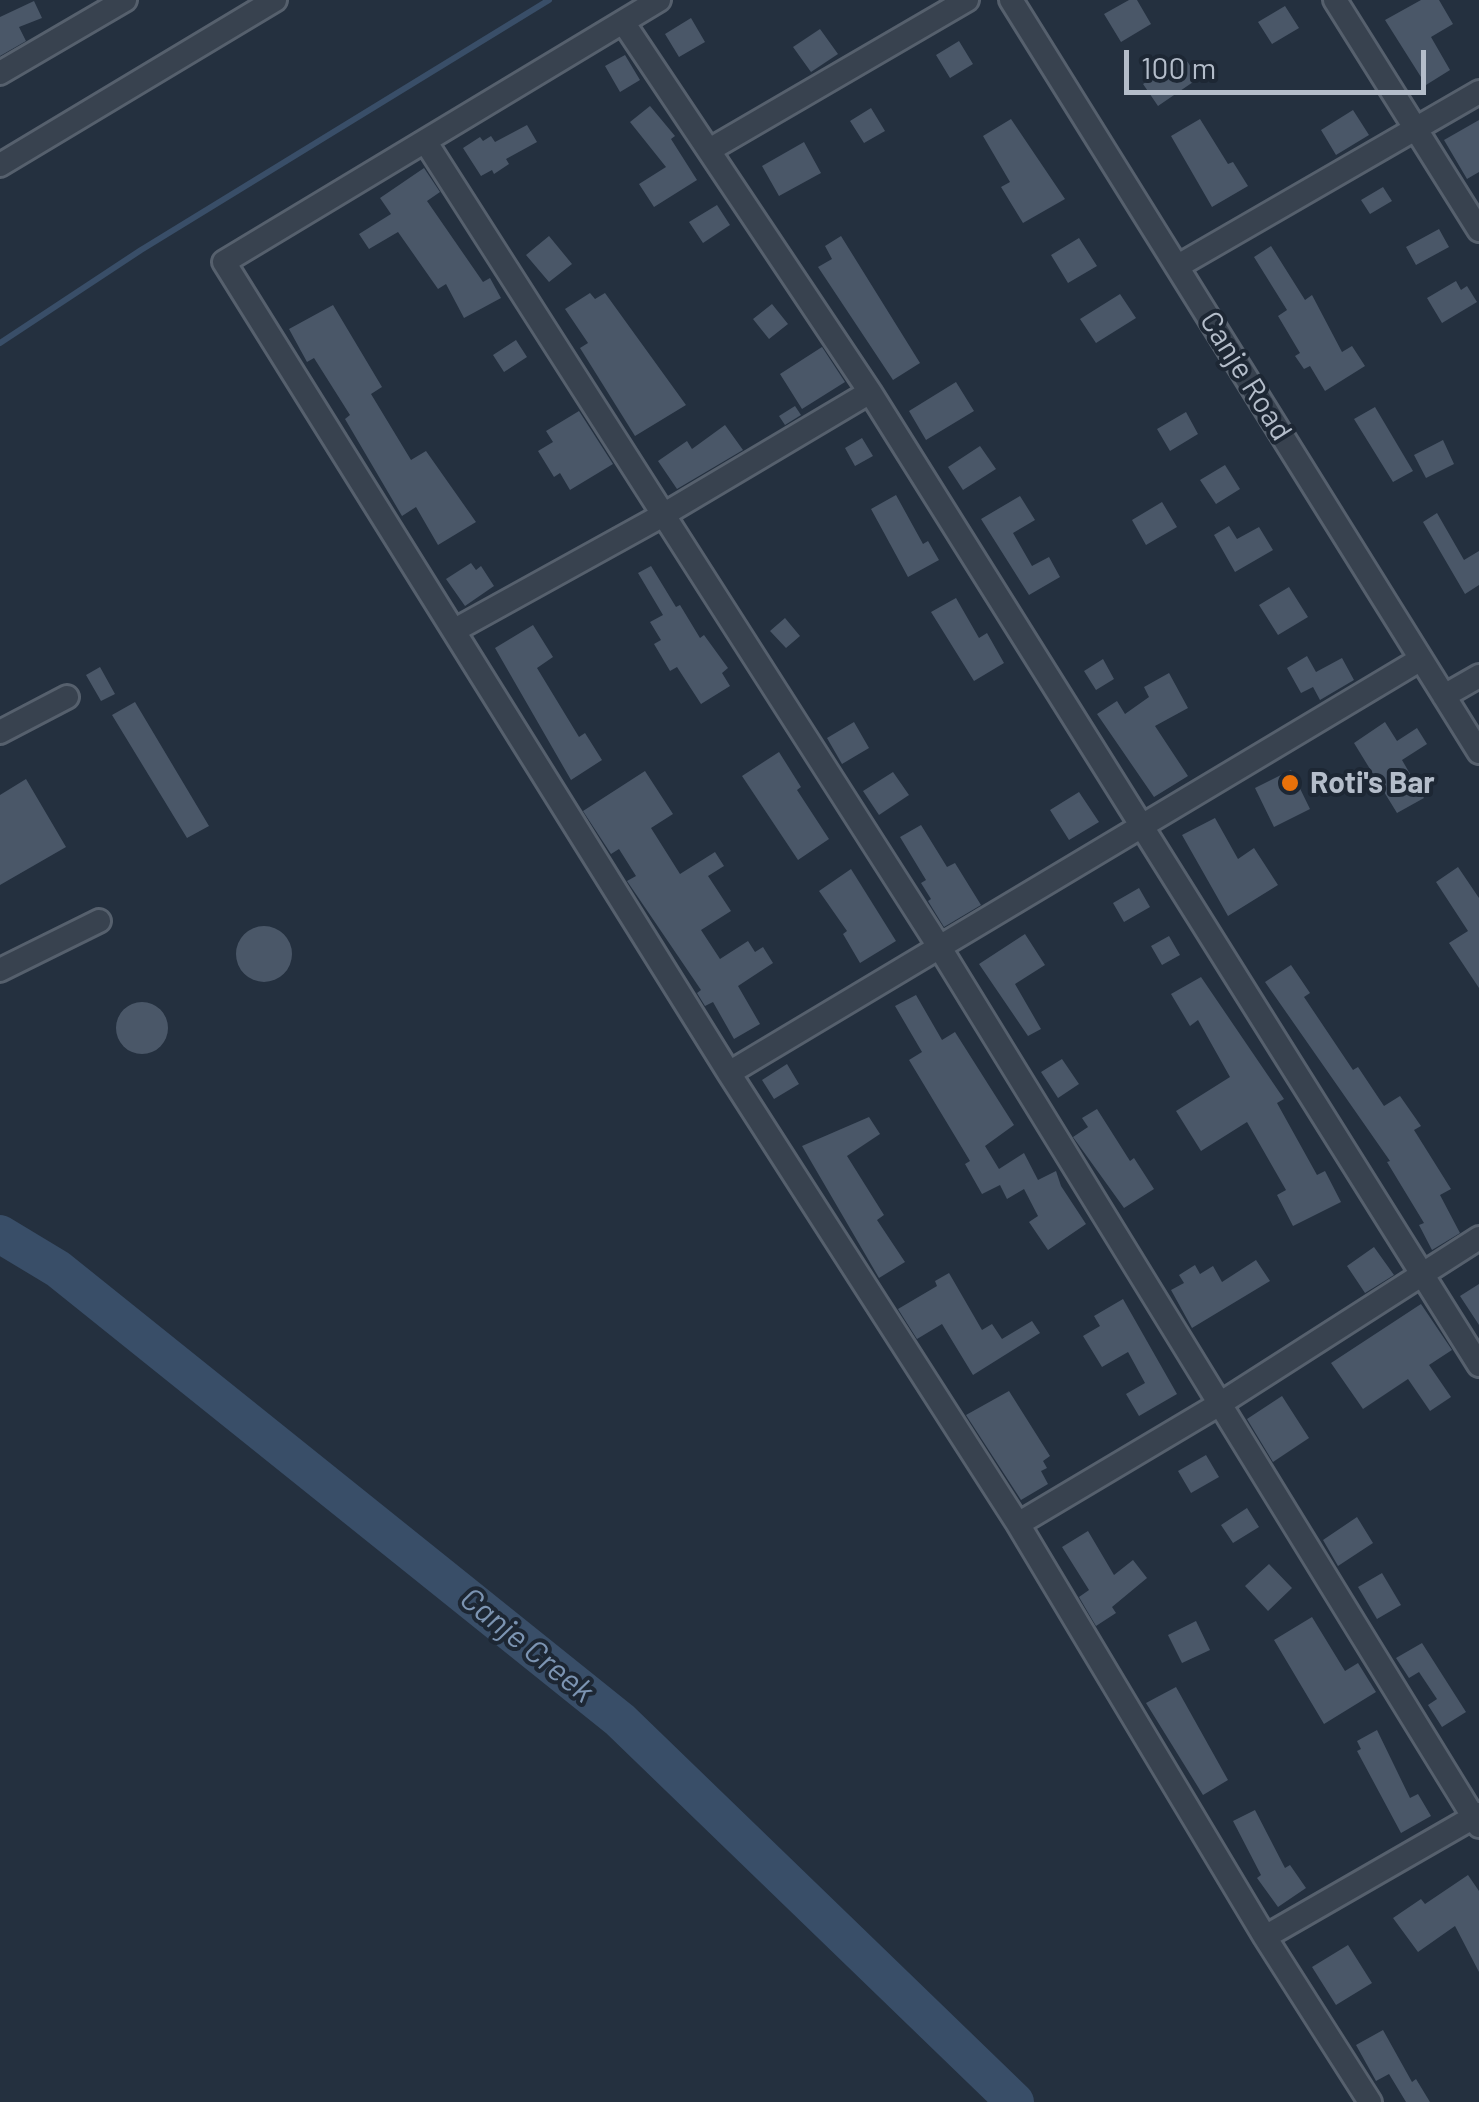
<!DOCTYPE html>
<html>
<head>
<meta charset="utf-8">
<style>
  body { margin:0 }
  #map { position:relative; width:1479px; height:2102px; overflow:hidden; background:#24303f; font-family:Barlow,sans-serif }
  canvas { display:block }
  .scale { position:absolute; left:1124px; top:50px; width:302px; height:45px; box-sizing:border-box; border:5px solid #b4bdca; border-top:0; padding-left:12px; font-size:30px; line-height:35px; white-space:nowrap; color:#b4bdca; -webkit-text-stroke:8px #1d2734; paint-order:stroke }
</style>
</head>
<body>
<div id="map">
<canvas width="1479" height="2102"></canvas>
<div class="scale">100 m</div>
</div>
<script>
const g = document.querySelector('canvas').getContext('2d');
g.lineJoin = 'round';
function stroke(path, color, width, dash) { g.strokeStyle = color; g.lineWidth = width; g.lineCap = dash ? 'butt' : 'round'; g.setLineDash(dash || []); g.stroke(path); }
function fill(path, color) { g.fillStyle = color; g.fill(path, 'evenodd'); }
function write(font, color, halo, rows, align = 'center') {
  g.font = font + ' Barlow,sans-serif'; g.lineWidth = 8; g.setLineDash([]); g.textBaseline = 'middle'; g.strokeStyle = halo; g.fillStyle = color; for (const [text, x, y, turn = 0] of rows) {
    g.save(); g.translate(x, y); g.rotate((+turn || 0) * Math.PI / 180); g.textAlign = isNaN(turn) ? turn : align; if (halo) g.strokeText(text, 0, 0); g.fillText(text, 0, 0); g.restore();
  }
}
stroke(new Path2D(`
  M0,343L141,250L549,0`), '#394e68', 6);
stroke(new Path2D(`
  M0,1234L58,1269L620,1720L1015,2102`), '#394e68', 38);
fill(new Path2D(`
  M1129,0H1137L1151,24L1121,42L1104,14Z
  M1421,0H1439L1453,24L1431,37L1450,70L1426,85L1385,20Z
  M34,1L42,18L19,27L26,41L0,56V17Z
  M1285,6L1299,28L1272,44L1258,22Z
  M691,18L705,42L679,57L665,34Z
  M820,29L838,54L811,72L793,47Z
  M959,41L973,64L950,78L936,55Z
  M625,55L640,80L620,92L605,66Z
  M1184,57L1199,78L1158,106L1143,84Z
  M650,106L675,136L671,139L697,180L654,207L639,184L666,167L630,122Z
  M871,108L885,131L864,143L850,121Z
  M1353,110L1369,135L1336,155L1321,130Z
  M1011,119L1065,199L1023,223L1001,187L1010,182L983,136Z
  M1200,119L1228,164L1233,162L1248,186L1212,207L1171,136Z
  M1479,120V172L1467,179L1444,140Z
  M527,125L537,142L506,159L509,164L494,174L492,170L481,176L463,148L480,137L483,141L491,136L495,142Z
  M804,142L821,173L779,196L762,166Z
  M424,168L440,192L427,201L483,282L490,278L501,298L464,318L446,284L438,289L398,232L369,249L359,234L391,214L380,198Z
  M1383,187L1392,201L1370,214L1361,200Z
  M717,205L730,225L703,243L689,222Z
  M1439,229L1449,247L1416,265L1406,247Z
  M549,236L572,264L549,282L526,255Z
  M841,236L920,363L893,380L818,267L832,259L825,246Z
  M1079,238L1097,266L1068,283L1051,255Z
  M1271,246L1305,300L1312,295L1342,352L1352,346L1365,366L1325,391L1310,366L1304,369L1295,356L1300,353L1278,316L1287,310L1254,257Z
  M1456,281L1461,290L1467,286L1477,302L1442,323L1427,298Z
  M590,293L595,299L605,293L686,405L635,436L580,348L588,343L565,309Z
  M1120,294L1136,318L1096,343L1080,319Z
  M772,304L788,324L769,339L753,319Z
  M333,305L382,387L371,394L411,460L426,451L476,522L438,545L416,507L402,516L345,419L350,415L314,358L307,362L289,329Z
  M516,340L527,357L504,372L493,355Z
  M822,347L845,382L802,409L780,374Z
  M956,382L974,411L926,440L909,411Z
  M795,406L801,415L785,425L779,416Z
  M1375,407L1413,471L1393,482L1354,419Z
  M579,411L613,464L570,490L560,473L554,477L538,451L553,442L546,431Z
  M1186,412L1198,434L1170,451L1157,429Z
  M725,425L743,450L677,489L658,461L687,441L692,449Z
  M862,438L873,456L855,466L845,448Z
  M1443,440L1454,464L1426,478L1414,455Z
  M980,446L996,469L963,490L948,467Z
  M1225,465L1240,489L1216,504L1200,480Z
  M896,495L923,544L928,541L939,560L908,577L871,509Z
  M1020,496L1035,520L1013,533L1032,566L1049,557L1060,577L1029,595L981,519Z
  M1162,502L1177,527L1146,545L1132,520Z
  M1437,513L1464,560L1479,551V585L1465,594L1423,522Z
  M1229,526L1237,539L1259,527L1273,550L1235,572L1214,535Z
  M471,563L476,570L481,566L494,586L465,606L446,579Z
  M651,566L676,607L680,605L700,638L704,635L728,668L722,673L730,686L701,704L677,667L670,671L654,644L661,640L650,622L663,615L638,573Z
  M1289,587L1308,617L1278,635L1259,605Z
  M956,598L979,638L987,633L1004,663L974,681L931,612Z
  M785,618L800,636L786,648L770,631Z
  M533,625L553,657L537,668L579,737L585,733L602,760L571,780L495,648Z
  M1307,656L1316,672L1342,658L1354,680L1320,700L1313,687L1301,693L1287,668Z
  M1103,659L1114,679L1096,690L1084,671Z
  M100,667L115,694L101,701L86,675Z
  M1169,673L1188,708L1155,726L1188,776L1154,797L1097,714L1117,701L1125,714L1149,697L1144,687Z
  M135,702L209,826L187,838L112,715Z
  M854,722L869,748L842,764L827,738Z
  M1385,722L1397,741L1417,728L1427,744L1402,760L1424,798L1397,813L1354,743Z
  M779,752L801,787L797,790L829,839L798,860L742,776Z
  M1291,770L1310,809L1274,827L1255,788Z
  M645,771L673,814L651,828L680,874L715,852L724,866L708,876L731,911L701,930L720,959L748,941L755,952L763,947L773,963L738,986L760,1024L734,1039L713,1002L705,1006L697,993L701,990L627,881L636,876L619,849L611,854L583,811Z
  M893,772L909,795L879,815L863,791Z
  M26,779L66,847L0,885V795Z
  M1079,792L1099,822L1069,840L1050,810Z
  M1215,818L1238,859L1254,848L1278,885L1228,916L1182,835Z
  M921,825L947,867L955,863L981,905L944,927L928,901L931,899L921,883L926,880L900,837Z
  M1458,867L1479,898V988L1449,943L1468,931L1436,882Z
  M851,869L896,941L860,963L843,934L847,931L819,891Z
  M1139,888L1150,907L1124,922L1113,903Z
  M236 954a28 28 0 1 1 56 0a28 28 0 1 1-56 0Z
  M1025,934L1045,965L1015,984L1041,1029L1028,1036L979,964Z
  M1169,936L1180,955L1162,965L1151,946Z
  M1291,965L1310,993L1304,997L1353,1070L1358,1067L1384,1106L1400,1096L1421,1126L1414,1130L1451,1189L1440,1195L1460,1233L1432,1250L1419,1225L1424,1223L1387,1162L1390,1161L1265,982Z
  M1201,977L1284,1099L1277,1103L1317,1175L1325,1171L1341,1202L1293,1226L1277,1195L1286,1190L1247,1122L1201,1151L1176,1111L1230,1077L1198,1020L1190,1026L1171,994Z
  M916,995L942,1040L955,1032L1014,1125L985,1146L999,1169L1024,1153L1038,1180L1056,1171L1061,1186L1086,1224L1048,1250L1029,1222L1038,1216L1024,1189L1007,1199L1000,1185L982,1194L965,1164L970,1161L909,1060L922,1052L895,1006Z
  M116 1028a26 26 0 1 1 52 0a26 26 0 1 1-52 0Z
  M1062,1059L1079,1084L1058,1098L1041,1072Z
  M787,1064L799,1084L774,1099L762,1080Z
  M1097,1109L1130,1161L1134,1158L1154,1189L1124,1208L1073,1137L1088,1127L1082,1118Z
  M869,1117L880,1134L847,1156L884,1215L877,1220L905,1262L879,1278L802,1146Z
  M1374,1247L1394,1275L1365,1293L1347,1266Z
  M1256,1260L1270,1281L1192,1328L1171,1290L1184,1283L1179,1275L1195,1265L1200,1274L1213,1266L1222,1282Z
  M949,1273L982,1330L992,1324L1002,1339L1032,1321L1040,1333L973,1375L942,1324L917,1339L898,1309L937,1286L935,1281Z
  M1479,1284V1325L1460,1296Z
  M1123,1299L1177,1394L1139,1416L1126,1394L1145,1383L1128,1352L1102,1367L1083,1336L1100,1326L1094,1316Z
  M1421,1304L1452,1350L1429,1365L1451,1397L1430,1411L1408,1379L1363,1409L1331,1363Z
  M1009,1391L1050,1456L1043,1461L1047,1468L1041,1471L1048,1484L1021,1500L966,1415Z
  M1282,1396L1309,1438L1273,1462L1247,1419Z
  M1206,1455L1219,1477L1191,1493L1178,1471Z
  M1247,1508L1259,1527L1233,1543L1221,1525Z
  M1357,1517L1373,1543L1338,1566L1323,1540Z
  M1088,1531L1114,1575L1133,1560L1147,1578L1112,1607L1116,1613L1096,1626L1079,1597L1089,1590L1062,1547Z
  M1269,1564L1292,1588L1268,1611L1245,1586Z
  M1382,1573L1401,1605L1377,1619L1358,1587Z
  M1312,1617L1345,1671L1358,1663L1376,1692L1324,1724L1274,1640Z
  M1196,1621L1210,1650L1182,1663L1168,1635Z
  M1422,1643L1466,1712L1442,1727L1428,1705L1437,1699L1419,1672L1409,1678L1396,1658Z
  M1176,1687L1228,1780L1203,1795L1146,1703Z
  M1377,1730L1410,1798L1418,1794L1431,1816L1401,1833L1357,1751L1361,1749L1357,1741Z
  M1255,1810L1285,1868L1290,1865L1306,1888L1278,1907L1257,1878L1261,1875L1233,1821Z
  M1468,1875L1479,1891V1972L1455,1926L1418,1952L1393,1918L1421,1899L1425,1904Z
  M1348,1945L1372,1983L1336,2005L1312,1967Z
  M1383,2030L1412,2082L1416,2079L1430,2102H1406L1389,2074L1376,2081L1356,2045Z`), '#4a5768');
const minor = new Path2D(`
  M659,0L224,262L729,1073L1018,1524L1265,1937L1370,2102
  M1011,0L1479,752
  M1335,0L1479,230
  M623,22L870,392L1479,1365
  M0,73L125,0
  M425,141L940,948L1479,1826
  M711,149L967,0
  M0,165L275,0
  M1178,266L1479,92
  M455,630L663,515L870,392
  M1444,696L1479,676
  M0,732L67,697
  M0,970L99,921
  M729,1073L1421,659
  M1018,1524L1218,1405L1479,1238
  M1265,1937L1479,1814`);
stroke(minor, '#56606d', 28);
stroke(minor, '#38424f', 22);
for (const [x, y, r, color] of [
  [1290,783,10,"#e8710a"]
]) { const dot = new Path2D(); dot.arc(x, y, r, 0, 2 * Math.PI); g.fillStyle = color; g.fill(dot); stroke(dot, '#1d2734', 4); }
write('30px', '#b4bdca', '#1d2734', [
  ["Canje Road",1246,376,58]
]);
write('bold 30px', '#b4bdca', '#1d2734', [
  ["Roti's Bar",1310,783]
], 'left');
write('italic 32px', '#7c94b2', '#1d2734', [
  ["Canje Creek",527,1645,39]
]);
</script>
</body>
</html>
